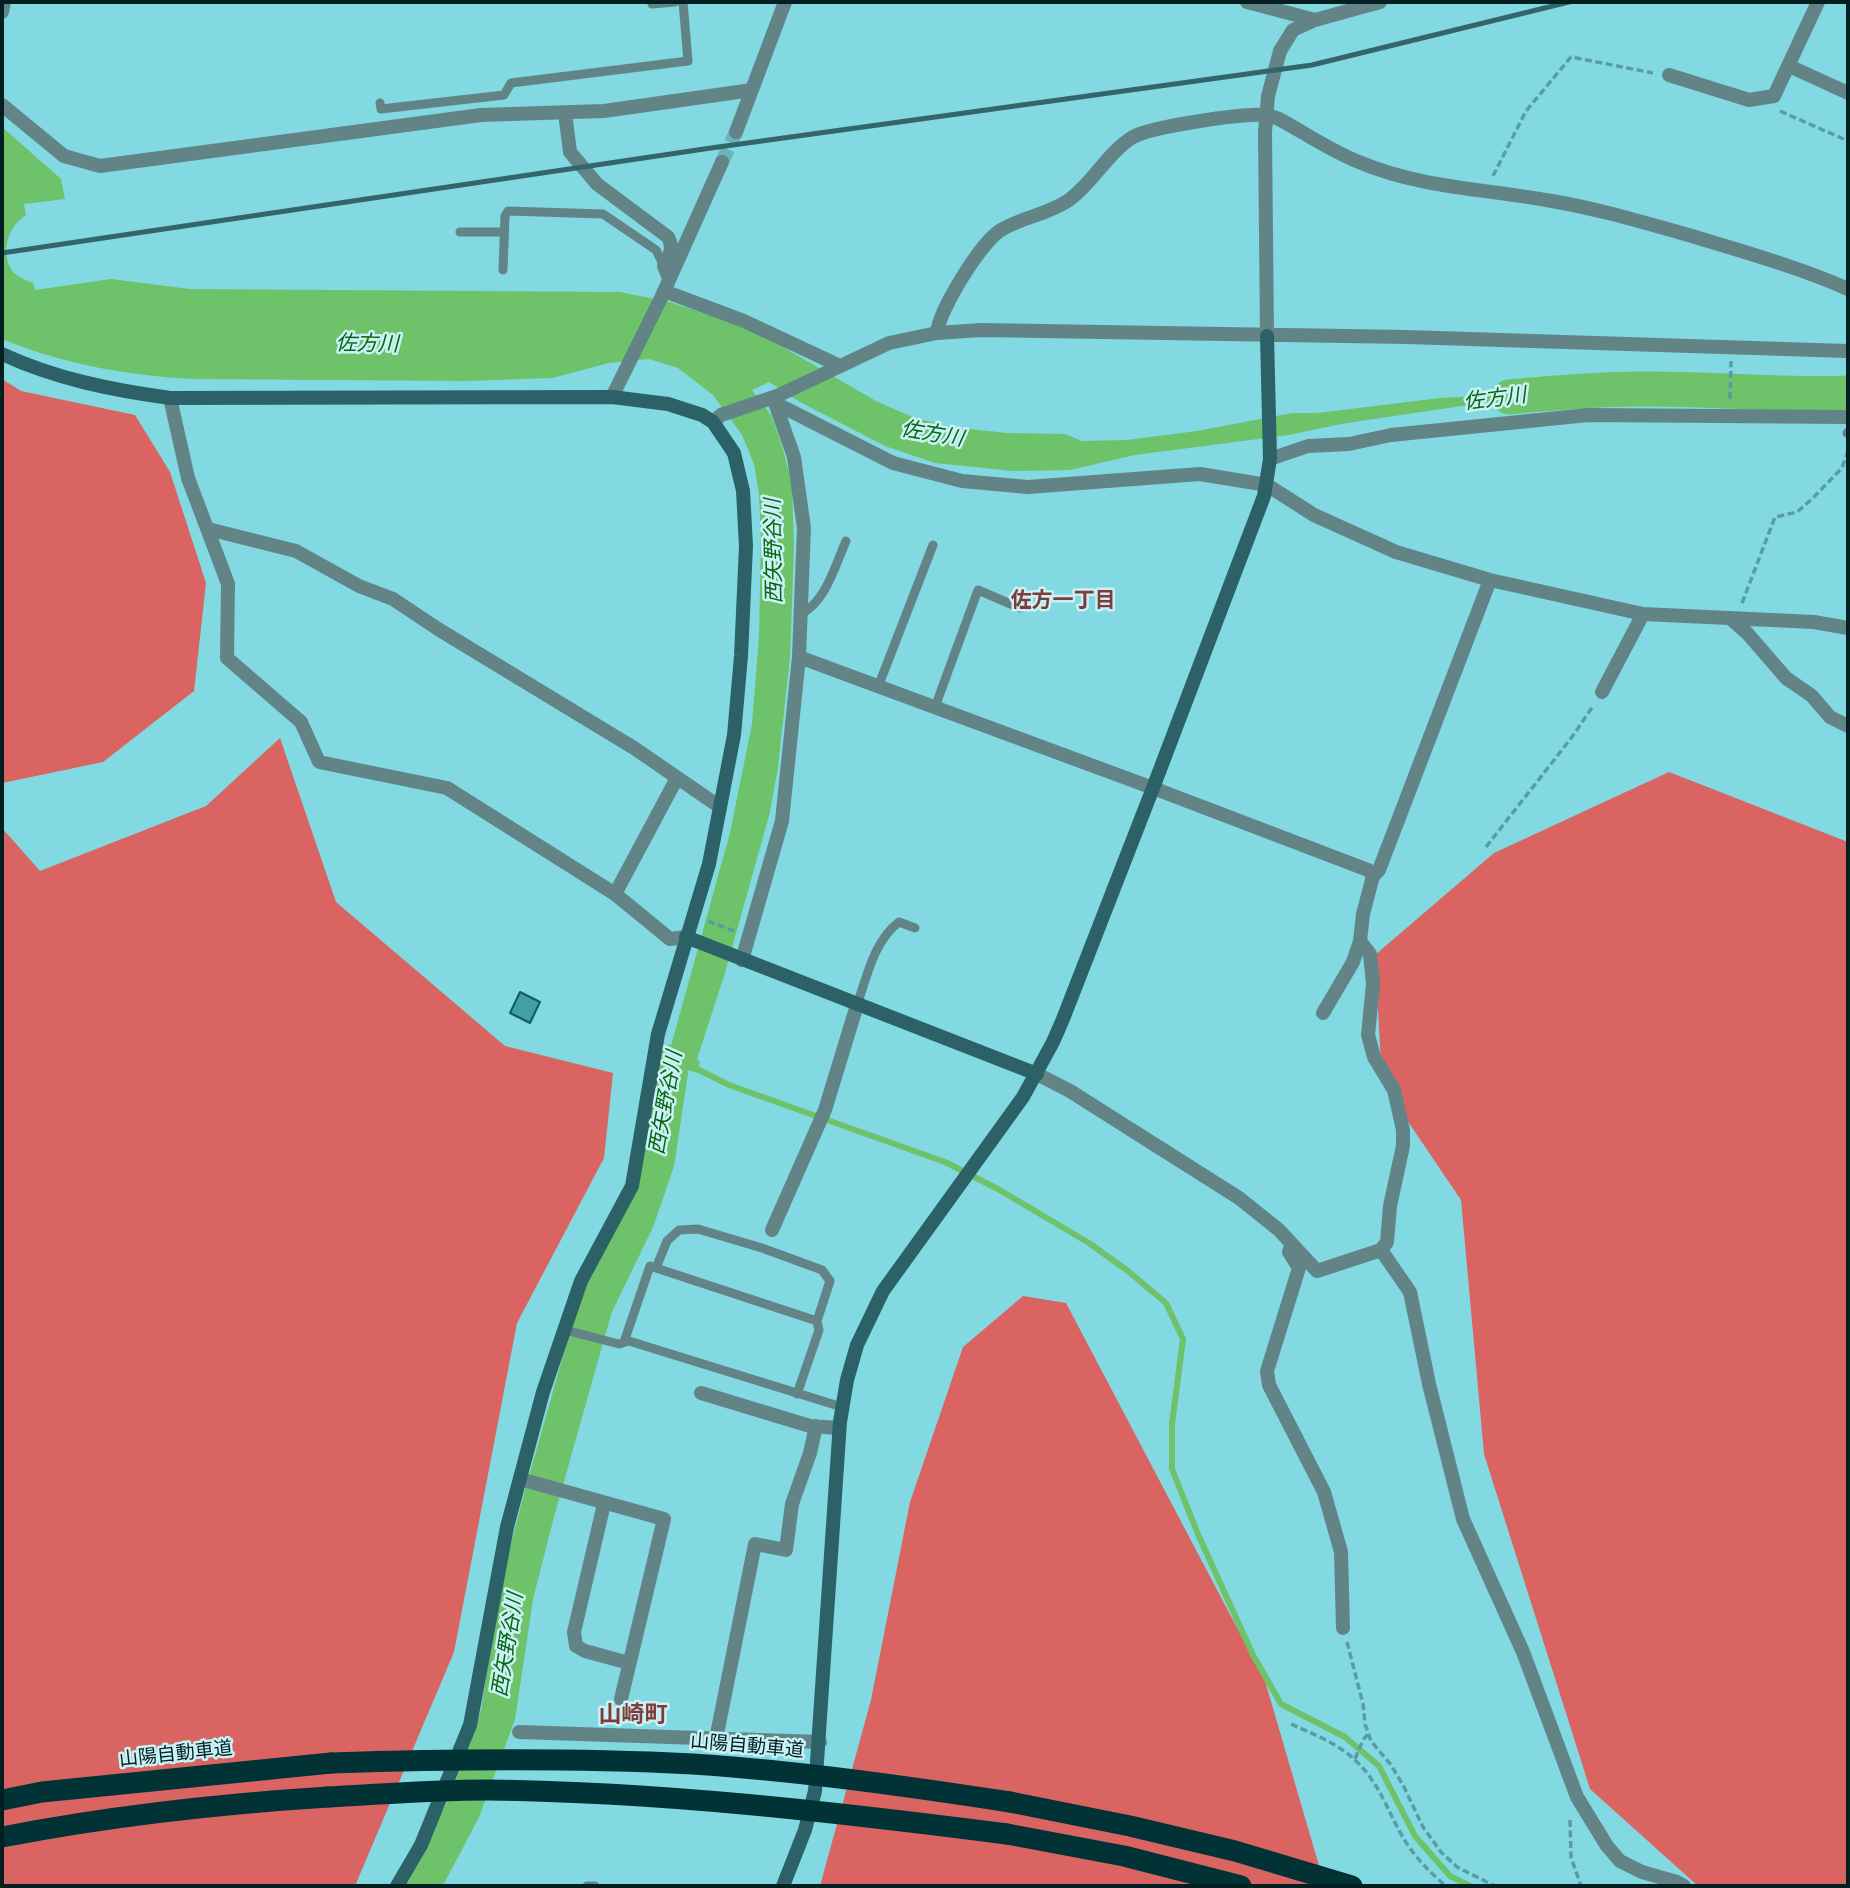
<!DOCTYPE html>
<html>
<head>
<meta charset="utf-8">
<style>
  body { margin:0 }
  #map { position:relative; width:1850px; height:1888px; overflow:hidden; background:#82d9e1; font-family:Poppins,sans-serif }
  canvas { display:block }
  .frame { position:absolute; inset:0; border:4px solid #031f22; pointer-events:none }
</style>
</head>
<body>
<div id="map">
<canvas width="1850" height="1888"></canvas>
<div class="frame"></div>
</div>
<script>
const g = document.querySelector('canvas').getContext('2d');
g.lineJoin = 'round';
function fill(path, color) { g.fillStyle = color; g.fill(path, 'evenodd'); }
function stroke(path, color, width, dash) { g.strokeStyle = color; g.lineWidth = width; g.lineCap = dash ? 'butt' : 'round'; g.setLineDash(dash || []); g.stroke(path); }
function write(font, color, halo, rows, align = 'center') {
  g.font = font + ' Poppins,"Noto Sans JP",sans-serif'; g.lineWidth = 5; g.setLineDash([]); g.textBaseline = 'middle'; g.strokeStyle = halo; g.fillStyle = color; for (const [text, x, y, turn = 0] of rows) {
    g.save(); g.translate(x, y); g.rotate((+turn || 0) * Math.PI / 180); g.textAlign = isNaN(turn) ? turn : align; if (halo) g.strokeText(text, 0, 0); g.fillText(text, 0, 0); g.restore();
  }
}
fill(new Path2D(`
  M2,379L21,391L135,415L170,472L206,583L194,691L103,762L2,783Z
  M280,738L336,902L505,1046L613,1073L604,1158L517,1323L454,1652L355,1886H2V828L40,871L206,806Z
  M1669,772L1848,842V1886H1698L1590,1789L1484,1454L1461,1200L1382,1083L1375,955L1494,853Z
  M1023,1296L1066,1303L1265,1681L1325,1886H820L871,1700L910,1502L963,1347Z`), '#d96462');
fill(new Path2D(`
  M2,127L61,179L65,199L24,204L26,215C7,227 0,253 13,272C18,277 26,280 33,283L35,290L111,279L190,289L620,292L670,302L727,321L769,339L876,401L912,417L951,427L1007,433L1065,434L1082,441L1127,440L1197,431L1292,413H1318L1440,398L1555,392L1341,424L1289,435L1135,455L1070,470L1013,471L935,463L885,446L800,402L769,382L752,390L771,415L783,449L792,485L794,548L790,657L778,767L770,812L725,973L697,1059L700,1062L697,1073L686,1069L677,1073L671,1106L661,1107L667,1060L730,833L752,724L759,636L761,538L759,494L754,464L742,435L713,395L678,368L649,359L609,363L552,378L465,381L192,379C125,375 63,364 2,339Z`), '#6dc26a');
stroke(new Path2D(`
  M693,1067L729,1085L945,1162L998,1189L1089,1243L1128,1271L1166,1303L1183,1339L1172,1424V1469L1197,1532L1253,1655L1281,1704L1345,1737L1379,1766L1415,1836L1450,1876L1470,1886`), '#6dc26a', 6);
stroke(new Path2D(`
  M1509,397C1552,393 1595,389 1638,389C1708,388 1778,396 1848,393
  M423,1886L463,1810L498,1715L516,1595L538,1509L595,1307L637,1220L657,1162L672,1062`), '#6dc26a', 35);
const building = new Path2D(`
  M520,992L540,1002L530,1023L510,1013Z`);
fill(building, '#409fa7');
stroke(building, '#135c62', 2);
stroke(new Path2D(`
  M722,162L736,132`), '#69b4bb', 14, [14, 7]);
stroke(new Path2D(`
  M1780,111L1848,141
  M1493,176L1526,111L1571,57L1653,73
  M1730,399L1731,361
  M1742,603L1775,517L1797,512L1812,499L1842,468L1848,451
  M1486,847L1572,737L1593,706
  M708,921L734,931
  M1347,1642L1363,1704L1365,1724L1371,1741L1391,1765L1404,1787L1423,1827L1441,1852L1457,1867L1495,1886
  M1291,1724C1313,1734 1339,1744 1356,1761C1379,1783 1386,1807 1401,1834C1412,1854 1429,1872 1446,1886
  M1355,1759L1363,1740L1368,1734
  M1570,1820L1571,1857L1581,1886`), '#599da4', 3.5, [7, 3.5]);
stroke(new Path2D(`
  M652,4L675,2
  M380,103L381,109L504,95L511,83L688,61L683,2
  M460,232H504
  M503,270L505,216L508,211L603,214L656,250L664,266
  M1847,433L1848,432
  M801,614C826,601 835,566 846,541
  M878,687L933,545
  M935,707L978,590L1020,608
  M857,1005C867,976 874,941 899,922L915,928
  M656,1268L667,1241L679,1230L698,1229L762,1248L822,1270L830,1281L817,1321
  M565,1330L619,1344L629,1341L842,1407
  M624,1342L650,1266L656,1268L817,1321L819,1330L797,1394
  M587,1886H595`), '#628487', 9);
stroke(new Path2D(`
  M1247,2L1315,20
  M2,12L4,2
  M1789,66L1848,93
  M1669,75L1749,100L1774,96L1818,2
  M2,105L64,156L100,166L481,115L604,111L752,90
  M565,113L570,152L597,184L668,237C674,248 670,255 664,266L669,278
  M736,132L785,2
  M664,291L744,321L838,365
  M937,333C939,310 981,242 1001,230C1022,217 1047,215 1069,200C1093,183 1107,153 1133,137C1150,127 1243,113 1264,115C1269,115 1274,117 1279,119C1305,133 1331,151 1359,162C1420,188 1487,189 1552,201C1599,209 1645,223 1692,236C1744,252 1798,267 1848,289
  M1267,336L1265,132L1268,96L1280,51L1293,30L1315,20L1380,2
  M612,397L661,298L722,162
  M170,398L188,478L228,584L227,658L301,722L319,762L447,788L615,894L670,939L686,937
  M772,398L775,403L893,463L962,481L1028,487L1200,474L1267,485L1314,515L1396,552L1490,580L1643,614L1814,622L1848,628
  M713,422L721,415L777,396L889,343L937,333L981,330L1406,337L1848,351
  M1270,459L1308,446L1349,444L1391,435L1588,415L1848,417
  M208,529L296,551L359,586L393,599L438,629L634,748L720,807
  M1730,618L1748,634L1786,678L1812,696L1830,717L1848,726
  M799,657L1153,788L1368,870L1373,876L1363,914L1360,941L1353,962L1323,1013
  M1602,692L1643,614
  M1373,876L1379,870L1490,580
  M615,894L677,778
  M1360,941L1370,954L1373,984L1368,1035L1374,1057L1394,1090L1403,1130V1146L1390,1206L1387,1242L1381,1250
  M742,960L782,821L799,657L804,528L794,457L775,403
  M1037,1074L1070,1091L1239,1198L1279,1230L1317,1271L1381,1250L1410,1292L1429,1384L1463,1519L1523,1652L1577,1797L1607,1846L1620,1861L1642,1872L1677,1882L1684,1886
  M772,1230L825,1110L857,1005
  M1292,1244L1289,1252L1299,1268L1267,1371L1269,1385L1324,1492L1341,1552L1343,1628
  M701,1393L810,1426L839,1428
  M520,1479L664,1519L621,1699
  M604,1504L574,1632L576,1646L585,1651L629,1663
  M519,1732L820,1742
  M716,1739L755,1544L786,1550L792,1504L810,1453L816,1426`), '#628487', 14);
stroke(new Path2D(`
  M2,354C56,379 112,390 170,398L612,397L668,404L702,415L713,422L734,453L743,491L746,546L741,656L734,735L709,864L658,1034L632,1186L581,1281L543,1392L507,1527L470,1725L421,1845L397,1886
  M686,937L1037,1074
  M783,1886L805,1830L815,1791L840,1422L847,1380L857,1345L883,1291L1023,1097L1053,1042L1063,1019L1153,788L1264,496L1270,459L1267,336`), '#2c6267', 14);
stroke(new Path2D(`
  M2,1800L42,1792L331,1763
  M1010,1802L1130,1826L1235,1851L1352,1886
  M1007,1834L1124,1856L1241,1886
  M2,1837C110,1816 218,1804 328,1797`), '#003236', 21);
stroke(new Path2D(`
  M2,253L711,148L1312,65L1569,2`), '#33656a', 5);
stroke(new Path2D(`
  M331,1763C452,1759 572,1758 693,1764C799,1771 905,1786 1010,1802
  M328,1797C381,1794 435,1790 488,1790C662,1792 835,1812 1007,1834`), '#003236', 21);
write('19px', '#031f22', '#c9f2f6', [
  ["山陽自動車道",747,1747,5],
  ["山陽自動車道",176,1755,-6]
]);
write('italic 21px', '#09650e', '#c9f2f6', [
  ["佐方川",367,345,1],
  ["佐方川",1495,400,-7],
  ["佐方川",932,435,10],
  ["西矢野谷川",775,551,-91],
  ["西矢野谷川",667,1103,-80],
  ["西矢野谷川",509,1645,-81]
]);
write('bold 21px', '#823a39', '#c9f2f6', [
  ["佐方一丁目",1063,602]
]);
write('bold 23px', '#823a39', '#c9f2f6', [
  ["山崎町",633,1716]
]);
</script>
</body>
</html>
